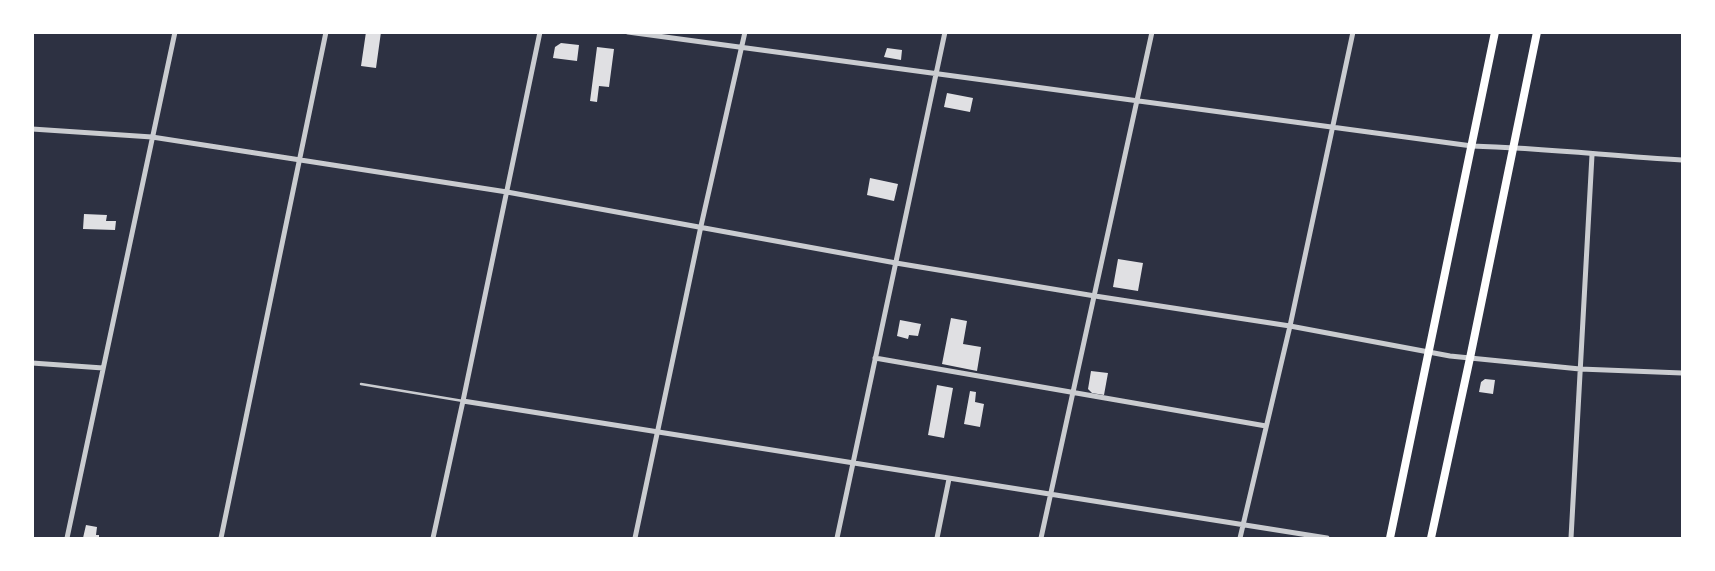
<!DOCTYPE html>
<html>
<head>
<meta charset="utf-8">
<style>
  body { margin:0 }
  #map { position:relative; width:1715px; height:571px; overflow:hidden; background:#2d3142; font-family:Mulish,sans-serif }
  canvas { display:block }
  .frame { position:absolute; inset:0; border:34px solid #fff; pointer-events:none }
</style>
</head>
<body>
<div id="map">
<canvas width="1715" height="571"></canvas>
<div class="frame"></div>
</div>
<script>
const g = document.querySelector('canvas').getContext('2d');
g.lineJoin = 'round';
function fill(path, color) { g.fillStyle = color; g.fill(path, 'evenodd'); }
function stroke(path, color, width, dash) { g.strokeStyle = color; g.lineWidth = width; g.lineCap = dash ? 'butt' : 'round'; g.setLineDash(dash || []); g.stroke(path); }
fill(new Path2D(`
  M366,32H381L376,68L361,66Z
  M561,43L579,45L577,61L553,58L555,47Z
  M597,47L614,49L609,87L599,86L597,102L590,101Z
  M887,48L902,50L901,60L884,57Z
  M947,93L973,98L970,112L944,107Z
  M870,178L898,184L894,201L867,195Z
  M84,214L107,215L106,221H116L115,230L83,229Z
  M1118,259L1143,263L1138,291L1113,287Z
  M951,318L967,321L963,344L981,347L977,371L942,364Z
  M900,320L921,324L918,336L909,335L908,339L897,336Z
  M1091,371L1108,373L1104,395L1092,393L1088,389Z
  M1485,379L1495,380L1493,394L1479,392L1481,382Z
  M937,385L953,388L944,438L928,435Z
  M970,391L976,392L975,402L984,404L980,427L964,424Z
  M86,525L97,527L96,535H99V538H83Z`), '#e0e0e3');
stroke(new Path2D(`
  M361,384L463,401`), '#caccd0', 2.5);
stroke(new Path2D(`
  M628,32L1472,146C1543,148 1612,156 1682,160
  M32,129L152,137L507,192L896,263L1095,296L1290,326L1450,356L1580,369L1682,373
  M875,358L1266,426
  M32,363L103,368
  M463,401L1327,538
  M67,538L175,32
  M221,538L326,32
  M433,538L463,401L540,32
  M635,538L701,226L745,32
  M837,538L945,32
  M937,538L949,479
  M1041,538L1152,32
  M1240,538L1290,326L1353,32
  M1571,538L1592,155`), '#caccd0', 5);
stroke(new Path2D(`
  M1390,538L1495,32
  M1431,538L1470,358L1537,32`), '#fff', 8);
</script>
</body>
</html>
